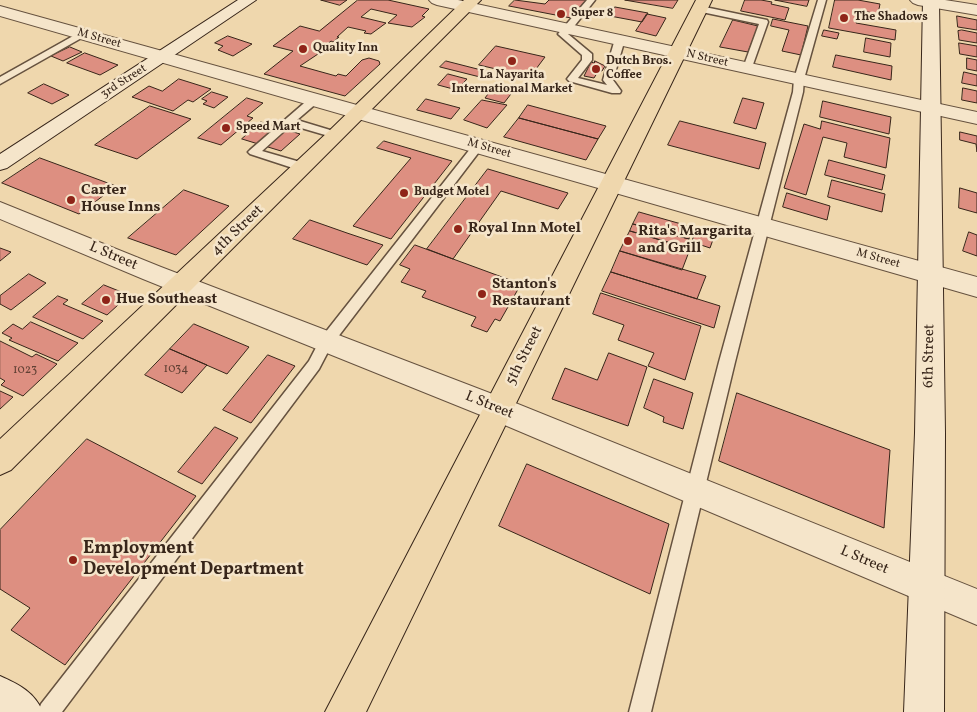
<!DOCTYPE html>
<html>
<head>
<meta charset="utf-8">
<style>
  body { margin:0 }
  canvas { display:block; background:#efd7ad }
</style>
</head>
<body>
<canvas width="977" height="712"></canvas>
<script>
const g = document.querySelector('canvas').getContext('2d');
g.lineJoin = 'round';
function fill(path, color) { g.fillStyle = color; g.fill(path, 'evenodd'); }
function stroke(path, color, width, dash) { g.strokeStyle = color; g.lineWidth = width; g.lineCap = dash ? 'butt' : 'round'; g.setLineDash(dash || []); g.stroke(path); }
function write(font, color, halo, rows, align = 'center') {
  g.font = font + ' Vollkorn,serif'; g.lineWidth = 5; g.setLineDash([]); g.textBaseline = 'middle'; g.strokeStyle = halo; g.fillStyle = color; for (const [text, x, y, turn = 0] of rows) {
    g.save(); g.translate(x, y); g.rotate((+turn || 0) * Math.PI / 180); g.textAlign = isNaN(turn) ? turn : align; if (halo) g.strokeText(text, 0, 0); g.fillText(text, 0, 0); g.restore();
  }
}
const building = new Path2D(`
  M321,0H347L340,5Z
  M358,0H388L429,9L422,16L425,17L412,27L388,23L397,15L371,9L361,17L386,23L371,34L364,33L366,31L348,27L337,37H339L333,42L331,41L318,52H321L300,66L336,76L338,74L346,76L362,60L369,58L379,61L380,64L345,96L264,74L293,51L273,46L300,26L319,31Z
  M515,0L545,4L549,0H586L571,18L509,6Z
  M625,0H678L673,8Z
  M745,0H761L772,2L771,4L789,8L785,20L741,11Z
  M775,0H809L807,6Z
  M835,0H858L880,4L878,14L858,10L856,23L896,30L895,40L829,28Z
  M615,7L648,13L642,22L610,16Z
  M647,14L666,18L656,36L636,31Z
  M957,16L977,20V30L958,27Z
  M773,19L808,26L801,55L782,51L789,30L771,26Z
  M733,20L758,26L748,52L720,47Z
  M824,30L839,33L837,39L822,36Z
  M962,30L977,33V43L959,40L958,31Z
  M228,36L252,44L233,56L218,50L223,46L215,43Z
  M866,38L891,43L890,57L864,52Z
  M959,43L977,46V57L960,54Z
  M496,46L545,57L530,77L479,65Z
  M70,47L82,52L63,61L51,56Z
  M85,53L118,65L100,75L67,63Z
  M836,55L892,66L891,80L833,67Z
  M967,58L977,60V71L967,69Z
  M446,61L489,72L484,78L440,67Z
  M595,61L605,66L602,71L599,70L594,78L584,76L591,62L594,63Z
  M964,72L977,75V86L962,83Z
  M448,74L467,79L457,90L438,85Z
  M179,79L211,89L193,102L188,100L173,111L132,97L149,86L162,91Z
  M44,84L69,95L52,104L28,93Z
  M499,87L514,90L504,103L485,98L491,90L496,91Z
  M963,88L977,91V103L962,100Z
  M212,92L228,97L214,108L203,104L207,101L202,99Z
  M247,98L263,103L247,116L253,118L221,145L198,138Z
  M743,98L764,103L756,129L734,123Z
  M426,99L460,108L451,119L417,110Z
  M482,100L507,105L487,128L464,120Z
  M823,101L891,117L889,134L820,117Z
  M528,105L606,126L598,139L519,118Z
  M150,106L191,119L137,159L95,145Z
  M519,118L598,139L586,160L504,137Z
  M680,121L766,143L759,169L668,145Z
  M822,121L890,138L886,168L844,157L847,143L823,137L806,195L784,188L804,124L820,129Z
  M261,122L300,134L281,151L242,139Z
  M960,132L977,136V152L976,144L960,140Z
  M384,141L452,161L391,239L353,226L411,158L377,148Z
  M40,158L116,186L79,214L2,183Z
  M829,160L885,175L882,190L825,175Z
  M488,169L568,193L558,209L501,191L453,259L427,249Z
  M832,180L885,194L882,212L828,197Z
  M960,188L977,193V213L959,208Z
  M184,190L229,206L176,255L128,238Z
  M787,193L830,206L827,220L783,207Z
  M639,212L692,227L689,239L633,224Z
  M310,220L347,233L383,245L367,265L293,239Z
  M633,224L689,239L685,247L630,231Z
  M697,228L715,234L710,248L692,242Z
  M630,231L690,249L682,270L620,251Z
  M969,232L977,235V256L963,251Z
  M415,245L521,284L500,321L495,319L487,332L471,326L476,317L422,297L426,291L401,282L410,269L400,265Z
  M0,248L11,252L0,261Z
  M620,251L706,276L697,299L611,272Z
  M611,272L720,306L714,328L602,291Z
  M29,274L46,283L11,310L0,304V296Z
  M104,285L129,295L107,315L82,304Z
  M601,293L701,326L685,380L648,366L654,353L618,340L624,325L593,314Z
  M58,296L68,300L63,304L103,321L83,339L33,317Z
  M31,322L78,343L58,361L9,340L12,338L2,333L13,324L22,329Z
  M194,324L249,347L227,374L170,349Z
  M0,341L32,357L36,354L57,364L23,396L1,385L5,381L0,378Z
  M170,349L207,365L182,393L145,375Z
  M609,353L647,367L628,426L552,399L565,368L597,380Z
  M268,355L295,366L251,423L223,410Z
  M654,379L693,393L683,429L663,422L664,417L644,408Z
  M0,391L13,397L0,409Z
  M737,393L890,450L884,528L719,461Z
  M215,427L238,438L202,484L178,472Z
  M87,439L196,496L65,665L11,630L30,608L0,589V530Z
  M527,464L669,524L650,594L499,526Z`);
fill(building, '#dd8f81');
stroke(building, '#38261a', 1);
const lane = new Path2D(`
  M587,0H595L568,34L592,54V60L578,78L607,85L603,80L615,39L620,36L623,37L625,39L613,80L621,91L620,93H612L569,81L567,79L582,60V55L558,34Z
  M818,0H826L804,79L803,92L735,362L651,712H629L719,362L793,92L794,79Z
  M700,6L767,20L768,22L751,70H745L743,68L759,24L697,11V7Z
  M82,31L85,32V36L0,84V77Z
  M314,97L319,100L318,102L297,120L340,133L341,135L340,137H332L291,125L262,151L307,164L309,167L307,170H299L250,154L248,152L250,150L310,98Z
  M478,143L482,144L484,146L482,148L331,346L319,369L62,712H38L41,704L309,361L321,338L474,144Z`);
const street = new Path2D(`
  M429,0H458L977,112V124L437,5L432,3Z
  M910,0H945L977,5V15L918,5L913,3Z
  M0,6L977,277V297L0,16Z
  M0,202L161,267L508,400L977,589V625L488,418L143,279L0,219Z`);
const secondary = new Path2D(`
  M238,0H256L7,168L0,170V154Z
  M923,0H939L945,433L944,712H904L915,433Z
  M0,676C20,685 34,692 43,712H0Z`);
const highway = new Path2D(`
  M464,0H481L11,470L0,475V439L329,131Z
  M696,0H712L366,712H325Z`);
stroke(lane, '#66523f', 3);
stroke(street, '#66523f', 2);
stroke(secondary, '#38261a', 2);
stroke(highway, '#38261a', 2);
fill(lane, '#f5e5ca');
fill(street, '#f5e5ca');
fill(secondary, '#f5e5ca');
fill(highway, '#efd7ad');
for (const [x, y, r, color] of [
  [561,14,5,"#8f2418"],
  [844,18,5,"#8f2418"],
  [303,49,5,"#8f2418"],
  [512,61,5,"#8f2418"],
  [596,69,5,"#8f2418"],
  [226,128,5,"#8f2418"],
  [404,193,5,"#8f2418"],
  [71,200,5,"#8f2418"],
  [458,229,5,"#8f2418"],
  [628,241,5,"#8f2418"],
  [482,294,5,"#8f2418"],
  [106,300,5,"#8f2418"],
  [73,560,5,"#8f2418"]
]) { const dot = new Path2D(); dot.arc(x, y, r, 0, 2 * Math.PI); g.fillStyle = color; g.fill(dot); stroke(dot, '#f5e5ca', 2); }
write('bold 12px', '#38261a', '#f5e5ca', [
  ["Super 8",571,14],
  ["The Shadows",854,18],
  ["Quality Inn",313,49],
  ["Dutch Bros.",606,62],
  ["Coffee",606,76],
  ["La Nayarita",512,76,"center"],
  ["International Market",512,90,"center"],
  ["Speed Mart",236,128],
  ["Budget Motel",414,193]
], 'left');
write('12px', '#38261a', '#f5e5ca', [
  ["M Street",99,39,16],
  ["N Street",707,59,13],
  ["3rd Street",124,82,-33],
  ["M Street",489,149,16],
  ["M Street",878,259,16]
]);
write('12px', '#614034', null, [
  ["1034",176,370],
  ["1023",25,371]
]);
write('bold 15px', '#38261a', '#f5e5ca', [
  ["Carter",81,191],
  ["House Inns",81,208],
  ["Royal Inn Motel",468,229],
  ["Rita's Margarita",638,232],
  ["and Grill",638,249],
  ["Stanton's",492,285],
  ["Restaurant",492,302],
  ["Hue Southeast",116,300]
], 'left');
write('15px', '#38261a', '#f5e5ca', [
  ["4th Street",238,231,-44],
  ["L Street",113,257,23],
  ["5th Street",525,356,-63],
  ["6th Street",930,356,-89],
  ["L Street",489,406,22],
  ["L Street",864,561,23]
]);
write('bold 18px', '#38261a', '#f5e5ca', [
  ["Employment",83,550],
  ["Development Department",83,571]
], 'left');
</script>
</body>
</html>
